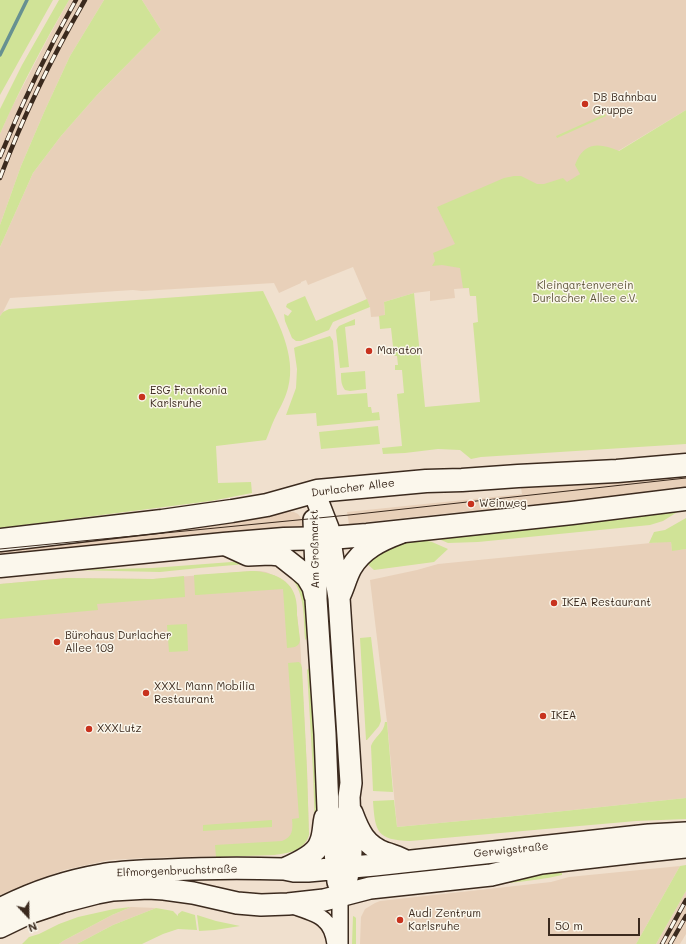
<!DOCTYPE html>
<html>
<head>
<meta charset="utf-8">
<style>
  body { margin:0 }
  #map { position:relative; width:686px; height:944px; overflow:hidden; background:#f0e0ce; font-family:Mali,sans-serif }
  canvas { display:block }
  .north { position:absolute; left:8px; top:896px; width:40px; height:40px; -webkit-text-stroke:3px #fbf7ec; paint-order:stroke; rotate:158deg; font-size:11px; font-weight:700; line-height:16px; text-align:center; color:#3b2a1e }
  .north::after { content:''; display:block; margin:auto; width:14px; height:18px; background:#3b2a1e; clip-path:polygon(50% 0,100% 100%,50% 72%,0 100%) }
  .scale { position:absolute; left:548px; top:918px; width:92px; height:18px; box-sizing:border-box; border:2px solid #3b2a1e; border-top:0; padding-left:5px; font-size:12px; line-height:14px; white-space:nowrap; color:#3b2a1e; -webkit-text-stroke:3px #fbf7ec; paint-order:stroke }
</style>
</head>
<body>
<div id="map">
<canvas width="686" height="944"></canvas>
<div class="north">N</div>
<div class="scale">50 m</div>
</div>
<script>
const g = document.querySelector('canvas').getContext('2d');
g.lineJoin = 'round';
function fill(path, color) { g.fillStyle = color; g.fill(path, 'evenodd'); }
function stroke(path, color, width, dash) { g.strokeStyle = color; g.lineWidth = width; g.lineCap = dash ? 'butt' : 'round'; g.setLineDash(dash || []); g.stroke(path); }
function write(font, color, halo, rows, align = 'center') {
  g.font = font + ' Mali,sans-serif'; g.lineWidth = 3; g.setLineDash([]); g.textBaseline = 'middle'; g.strokeStyle = halo; g.fillStyle = color; for (const [text, x, y, turn = 0] of rows) {
    g.save(); g.translate(x, y); g.rotate((+turn || 0) * Math.PI / 180); g.textAlign = isNaN(turn) ? turn : align; if (halo) g.strokeText(text, 0, 0); g.fillText(text, 0, 0); g.restore();
  }
}
fill(new Path2D(`
  M69,0H104L70,56L45,110L21,166L0,225V134L10,111L49,36Z
  M142,0H686V110L580,174L470,296L469,288L454,289L455,298L430,301V291L414,293L384,302L385,316L371,317L370,307L353,267L308,285L306,280L301,282V283L279,293L274,283L142,291L133,290L10,298L3,312L0,316V247L33,173L61,136L97,95L161,30Z
  M686,475V489L534,506V504L349,524L347,512L522,494L521,488L573,485V486Z
  M285,511L294,512L298,514L305,523L306,530L0,559V546L226,524L242,521Z
  M671,541L672,550L686,549V798L536,814L397,827L387,722L370,580L417,570L438,564Z
  M251,571H260L266,572L278,577L285,581L291,588L295,597L300,640L307,770L309,835L307,841L304,845L300,848L293,851L274,855L145,858L109,860L64,870L15,889L0,895V584L67,578L153,579Z
  M680,866L636,944H360L361,917L365,909L375,903L380,901L551,882L569,877Z
  M686,891V934L680,944H656Z
  M131,907L156,908L113,925L77,944H59L63,941L112,915Z`), '#e8d0b9');
fill(new Path2D(`
  M0,0H53L0,95Z
  M59,0H69C44,43 20,88 0,134V109L22,65Z
  M104,0H142L161,30L97,95L61,136L33,173L0,247V225L21,166L45,110L70,56Z
  M686,110V444L481,457L471,459L460,450L438,449L405,453L383,454L382,448L402,446L397,394L404,393L402,370H395V365H398L397,356H394L391,328L380,329L379,316L385,315L384,302L414,293L425,407L480,402L473,323L478,322L476,296H470L469,288H463L460,268L442,265L432,266L435,261L433,253L455,244L437,207L504,178L514,176H521L537,184H544L563,178L567,182L580,174L575,165C583,142 599,142 619,151Z
  M605,114L606,116L557,138L556,136Z
  M263,291C277,320 297,355 288,388C285,400 279,409 274,420C271,426 269,433 266,440L216,446L218,483L251,482L252,493L211,501L0,528V316L3,312L9,309Z
  M305,296L316,321L367,299L370,307L333,322L329,330L301,341H296L292,338L285,321L284,314L288,316L292,311L286,307L287,304L289,303Z
  M355,319V325L345,327L349,367L340,368L336,330L339,326Z
  M330,336L333,341L337,395L367,393L368,407H371L372,413L379,412L380,420L317,426L316,413L286,415L296,388L297,369L294,348L296,347Z
  M365,371L366,389L350,391L345,390C341,385 341,379 341,373Z
  M378,426L380,444L321,449L319,432Z
  M679,511L663,521L650,525L478,542L448,543L434,537Z
  M686,518V549L672,551L671,542L649,543L654,532L665,530Z
  M424,540L432,542L448,549L434,562L374,570L363,560L385,545Z
  M323,558H326L341,773V849L337,739Z
  M258,560V563L199,568L160,572L72,570H71L152,568Z
  M251,571C268,571 290,578 295,596C297,602 297,609 297,615C298,624 299,632 300,640C299,648 293,647 287,648L283,589L197,595H195L194,575Z
  M287,573C291,577 296,580 299,584C305,594 310,630 306,640L305,639C303,614 306,592 287,573Z
  M184,576L185,597L135,601L97,604L98,610L0,619V584L67,578L153,579Z
  M187,624L188,651L169,652L167,625Z
  M371,637L381,721L379,726L367,740H366L360,638Z
  M299,662L301,664L302,668L307,770L309,835C304,851 289,853 274,855L216,857L215,845L282,841C293,837 293,829 292,819L299,818L288,663Z
  M309,668L311,670L314,721L318,814L315,829L313,772L307,670Z
  M385,722H387L393,792L373,791L371,746C374,737 384,733 385,722Z
  M686,798V819L636,821L410,841C377,840 375,832 373,801L394,800L397,827L536,814Z
  M272,820V827L203,831V825Z
  M686,865V891L656,944H636L680,866Z
  M550,872L562,873V875C545,879 527,881 509,883L508,882L525,877Z
  M131,907L112,915L63,941L59,944H22L29,937L39,934L59,924L78,917L114,909Z
  M156,908L173,911L178,916V914L182,911L195,915L197,930L178,929L163,934L142,944H77L113,925Z
  M197,915L216,921L240,926L215,930L199,931Z
  M353,916L355,917L356,918V944H352Z`), '#d0e397');
stroke(new Path2D(`
  M0,55L27,0`), '#679191', 3.5);
const street = new Path2D(`
  M340,896V944
  M290,905C300,909 318,913 325,921C331,926 334,937 335,944`);
const secondary = new Path2D(`
  M314,492L328,528L339,598L351,783L349,797L351,852L350,867L346,881
  M314,520L316,569V599L325,734L328,809L334,827L335,852L338,882
  M224,544L248,555L270,554L280,555L299,570L307,577L313,587L315,596
  M339,597C344,587 346,577 351,568C362,549 381,540 400,533
  M352,813C359,832 365,845 385,853C393,855 399,858 406,861
  M284,869C295,864 316,855 320,843C324,835 323,826 325,818
  M0,909C31,893 66,881 101,875C123,871 145,871 168,870C207,868 245,868 284,869L294,871H308L375,865L649,835L686,833
  M0,927L29,913L62,902L97,893L113,890L148,888L164,889L193,893L237,903L261,905L288,904L324,900L370,888L491,875L541,863L637,852L686,847`);
const primary = new Path2D(`
  M0,540L162,521L232,511L267,505L317,491L426,481L462,480L518,476L617,471L686,465
  M0,566L224,544L284,539L330,538L367,535L572,513L686,499`);
stroke(street, '#3b2a1e', 18);
stroke(secondary, '#3b2a1e', 24);
stroke(primary, '#3b2a1e', 25);
stroke(street, '#fbf7ec', 15);
stroke(secondary, '#fbf7ec', 21);
stroke(primary, '#fbf7ec', 22);
stroke(new Path2D(`
  M0,549L349,515L686,478`), '#3b2a1e', 1);
const rail = new Path2D(`
  M0,157C22,103 47,51 76,0
  M0,178C23,116 52,57 85,0
  M662,944L686,900
  M670,944L686,916`);
stroke(rail, '#3b2a1e', 4.5);
stroke(rail, '#fbf7ec', 3, [9]);
for (const [x, y, r, color] of [
  [585,104,4,"#c8321e"],
  [369,351,4,"#c8321e"],
  [142,397,4,"#c8321e"],
  [471,504,4,"#c8321e"],
  [554,603,4,"#c8321e"],
  [57,642,4,"#c8321e"],
  [146,693,4,"#c8321e"],
  [543,716,4,"#c8321e"],
  [89,729,4,"#c8321e"],
  [400,920,4,"#c8321e"]
]) { const dot = new Path2D(); dot.arc(x, y, r, 0, 2 * Math.PI); g.fillStyle = color; g.fill(dot); stroke(dot, '#fbf7ec', 1.5); }
write('11px', '#3b2a1e', '#fbf7ec', [
  ["DB Bahnbau",593,98],
  ["Gruppe",593,111],
  ["Maraton",377,351],
  ["ESG Frankonia",150,391],
  ["Karlsruhe",150,404],
  ["Weinweg",479,504],
  ["IKEA Restaurant",562,603],
  ["Bürohaus Durlacher",65,636],
  ["Allee 109",65,649],
  ["XXXL Mann Mobilia",154,687],
  ["Restaurant",154,700],
  ["IKEA",551,716],
  ["XXXLutz",97,729],
  ["Audi Zentrum",408,914],
  ["Karlsruhe",408,927]
], 'left');
write('11px', '#60583c', '#fbf7ec', [
  ["Kleingartenverein",585,286],
  ["Durlacher Allee e.V.",585,299]
]);
write('11px', '#3b2a1e', '#fbf7ec', [
  ["Durlacher Allee",353,488,-7],
  ["Am Großmarkt",315,549,-91],
  ["Gerwigstraße",511,850,-6],
  ["Elfmorgenbruchstraße",177,871,-2]
]);
</script>
</body>
</html>
